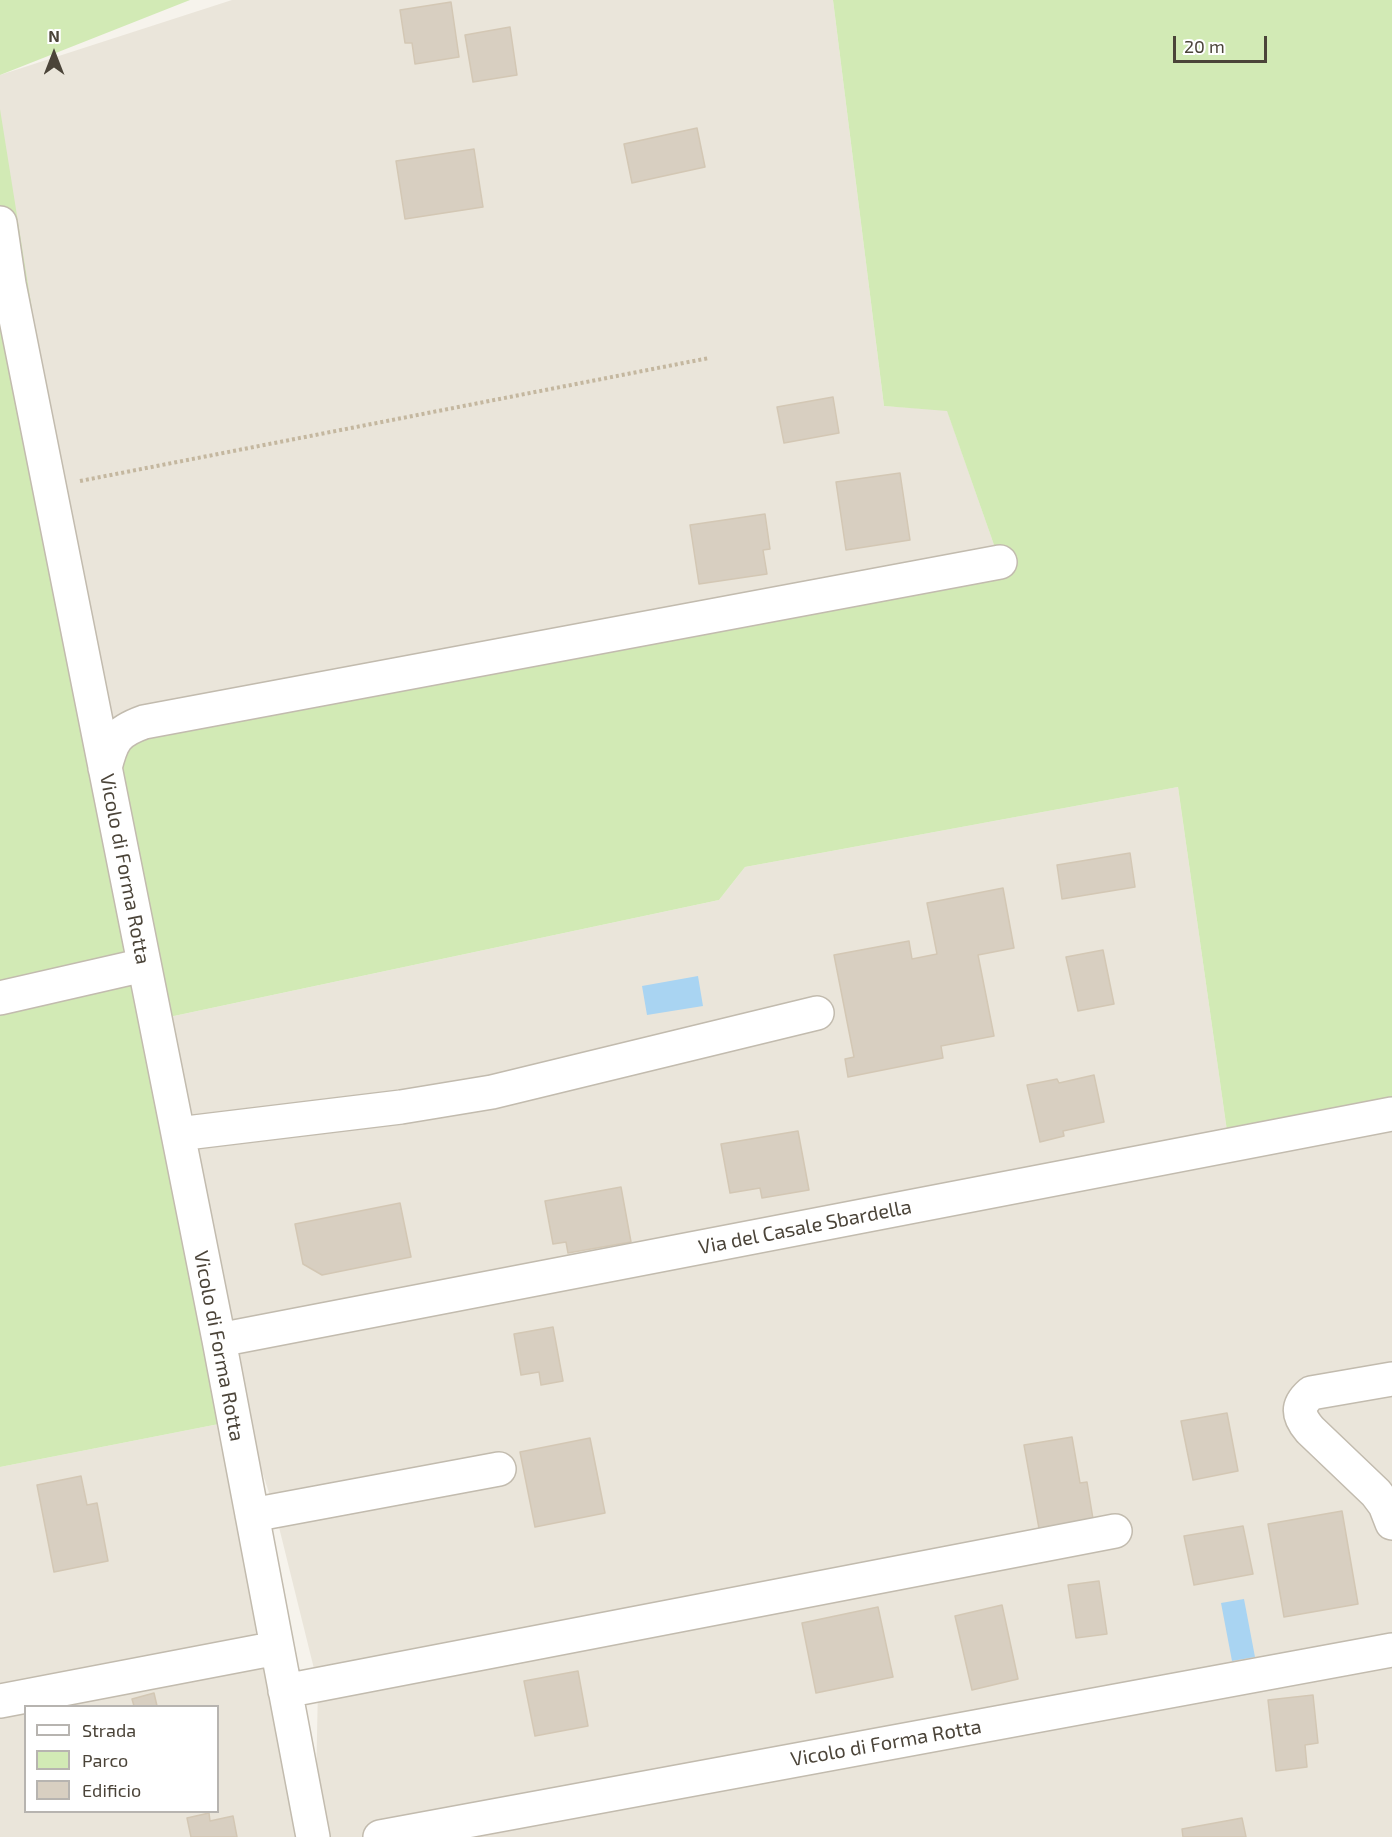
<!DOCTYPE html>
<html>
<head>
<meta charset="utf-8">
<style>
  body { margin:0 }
  #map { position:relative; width:1392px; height:1837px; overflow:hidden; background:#f6f3ec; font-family:"Exo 2",sans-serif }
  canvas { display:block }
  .legend { position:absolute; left:24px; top:1705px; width:195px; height:108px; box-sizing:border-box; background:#fff; border:2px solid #b7b4b0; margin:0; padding:8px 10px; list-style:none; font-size:18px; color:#4b4439 }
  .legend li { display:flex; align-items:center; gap:12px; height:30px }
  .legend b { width:30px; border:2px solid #b7b4b0 }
  .north { position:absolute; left:24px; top:24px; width:60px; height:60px; -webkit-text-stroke:4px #fff; paint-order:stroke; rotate:0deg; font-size:16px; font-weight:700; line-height:24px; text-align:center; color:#4b4439 }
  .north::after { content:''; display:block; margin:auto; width:21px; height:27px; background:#4b4439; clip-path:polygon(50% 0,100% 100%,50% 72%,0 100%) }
  .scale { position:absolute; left:1173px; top:36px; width:94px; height:27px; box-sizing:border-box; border:3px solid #4b4439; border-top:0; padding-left:8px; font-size:18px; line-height:21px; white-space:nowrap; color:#4b4439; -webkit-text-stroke:4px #fff; paint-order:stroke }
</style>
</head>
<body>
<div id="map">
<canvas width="1392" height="1837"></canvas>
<ul class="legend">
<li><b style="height:8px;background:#fff"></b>Strada</li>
<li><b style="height:16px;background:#d2eab5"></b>Parco</li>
<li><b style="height:16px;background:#d8cfc1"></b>Edificio</li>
</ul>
<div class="north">N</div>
<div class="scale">20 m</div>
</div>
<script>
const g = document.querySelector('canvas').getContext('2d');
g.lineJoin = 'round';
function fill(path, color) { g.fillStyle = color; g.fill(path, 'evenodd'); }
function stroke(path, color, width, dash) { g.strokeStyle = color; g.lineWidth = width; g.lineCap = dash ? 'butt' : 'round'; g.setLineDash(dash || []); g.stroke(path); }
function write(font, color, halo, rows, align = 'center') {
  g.font = font + ' "Exo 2",sans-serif'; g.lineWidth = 4.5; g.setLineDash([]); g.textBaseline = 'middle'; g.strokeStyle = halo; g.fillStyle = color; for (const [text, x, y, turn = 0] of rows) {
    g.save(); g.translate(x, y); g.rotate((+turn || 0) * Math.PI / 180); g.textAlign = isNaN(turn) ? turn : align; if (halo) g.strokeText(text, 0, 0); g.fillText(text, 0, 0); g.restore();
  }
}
fill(new Path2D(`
  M232,0H833L884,406L947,410L1000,562L105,768L0,223V75Z
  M1178,787L1229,1145L1392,1114V1837H315L318,1685L275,1511L219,1340L155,1020L719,900L745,867Z
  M234,1421L313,1837H0V1467ZM26,1706H218V1812H26Z`), '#eae5da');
fill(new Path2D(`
  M0,0H190L0,75Z
  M833,0H1392V1114L1229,1145L1178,787L745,867L719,900L155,1020L234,1421L0,1467V109L105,767L161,719L1000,562L947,411L884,406Z`), '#d2eab5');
fill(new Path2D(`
  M698,976L703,1006L647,1015L642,986Z
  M1244,1599L1255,1657L1232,1661L1221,1603Z`), '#a9d4f2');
const building = new Path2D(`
  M451,2L459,57L415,64L412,43H405L400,10Z
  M510,27L517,75L473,82L465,35Z
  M697,128L705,167L632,183L624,144Z
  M474,149L483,207L405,219L396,161Z
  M833,397L839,433L784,443L777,407Z
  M900,473L910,540L846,550L836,482Z
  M765,514L770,549L763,550L767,574L699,584L690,525Z
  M1130,853L1135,887L1062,899L1057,865Z
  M1003,888L1014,948L978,955L994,1036L941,1046L943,1058L848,1077L845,1059L854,1057L834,955L909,941L912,959L937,954L927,903Z
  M1103,950L1114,1004L1078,1011L1066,957Z
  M1094,1075L1104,1122L1063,1131L1064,1136L1040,1142L1027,1085L1057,1079L1059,1083Z
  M798,1131L809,1190L762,1198L760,1188L730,1193L721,1144Z
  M621,1187L631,1242L568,1253L566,1242L553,1244L545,1201Z
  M400,1203L411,1257L322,1275L303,1264L295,1224Z
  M553,1327L563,1381L541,1385L539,1372L521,1375L514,1334Z
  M1227,1413L1238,1471L1193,1480L1181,1421Z
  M1072,1437L1080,1483L1087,1482L1094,1525L1040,1534L1024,1445Z
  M590,1438L605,1513L535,1527L520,1452Z
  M81,1476L87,1505L97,1503L108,1561L54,1572L37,1485Z
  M1342,1511L1358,1604L1284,1617L1268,1524Z
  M1243,1526L1253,1574L1194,1585L1184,1536Z
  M1099,1581L1107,1634L1076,1638L1068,1585Z
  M1002,1605L1018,1679L972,1690L955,1616Z
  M878,1607L893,1677L816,1693L802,1623Z
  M578,1671L588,1726L535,1736L524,1681Z
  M154,1693L157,1706H134L132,1699Z
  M1313,1695L1318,1743L1305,1745L1307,1767L1276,1771L1268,1700Z
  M209,1813L210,1821L233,1816L237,1837H191L187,1818Z
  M1242,1818L1246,1837H1183L1182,1829Z`);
fill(building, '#d8cfc1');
stroke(building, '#d3c7b4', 1.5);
const minor = new Path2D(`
  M0,223L9,284L219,1340L313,1837
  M105,768C112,740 116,732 144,722L1000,562
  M0,998L144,965
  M178,1134L401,1107L492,1092L817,1013
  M219,1340L1392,1114
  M1392,1379L1311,1393C1296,1406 1298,1416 1310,1430L1376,1493L1385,1505L1392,1523
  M252,1515L499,1469
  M285,1691L1115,1531
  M0,1701L277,1648
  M380,1837L1392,1650`);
stroke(minor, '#c2bbae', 36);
stroke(new Path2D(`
  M80,481L709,358`), '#c4b79f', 4, [3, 3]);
stroke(minor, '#fff', 33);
write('20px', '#4b4439', '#fff', [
  ["Vicolo di Forma Rotta",125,869,79],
  ["Via del Casale Sbardella",805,1227,-11],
  ["Vicolo di Forma Rotta",219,1346,79],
  ["Vicolo di Forma Rotta",886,1743,-10]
]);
</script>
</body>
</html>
